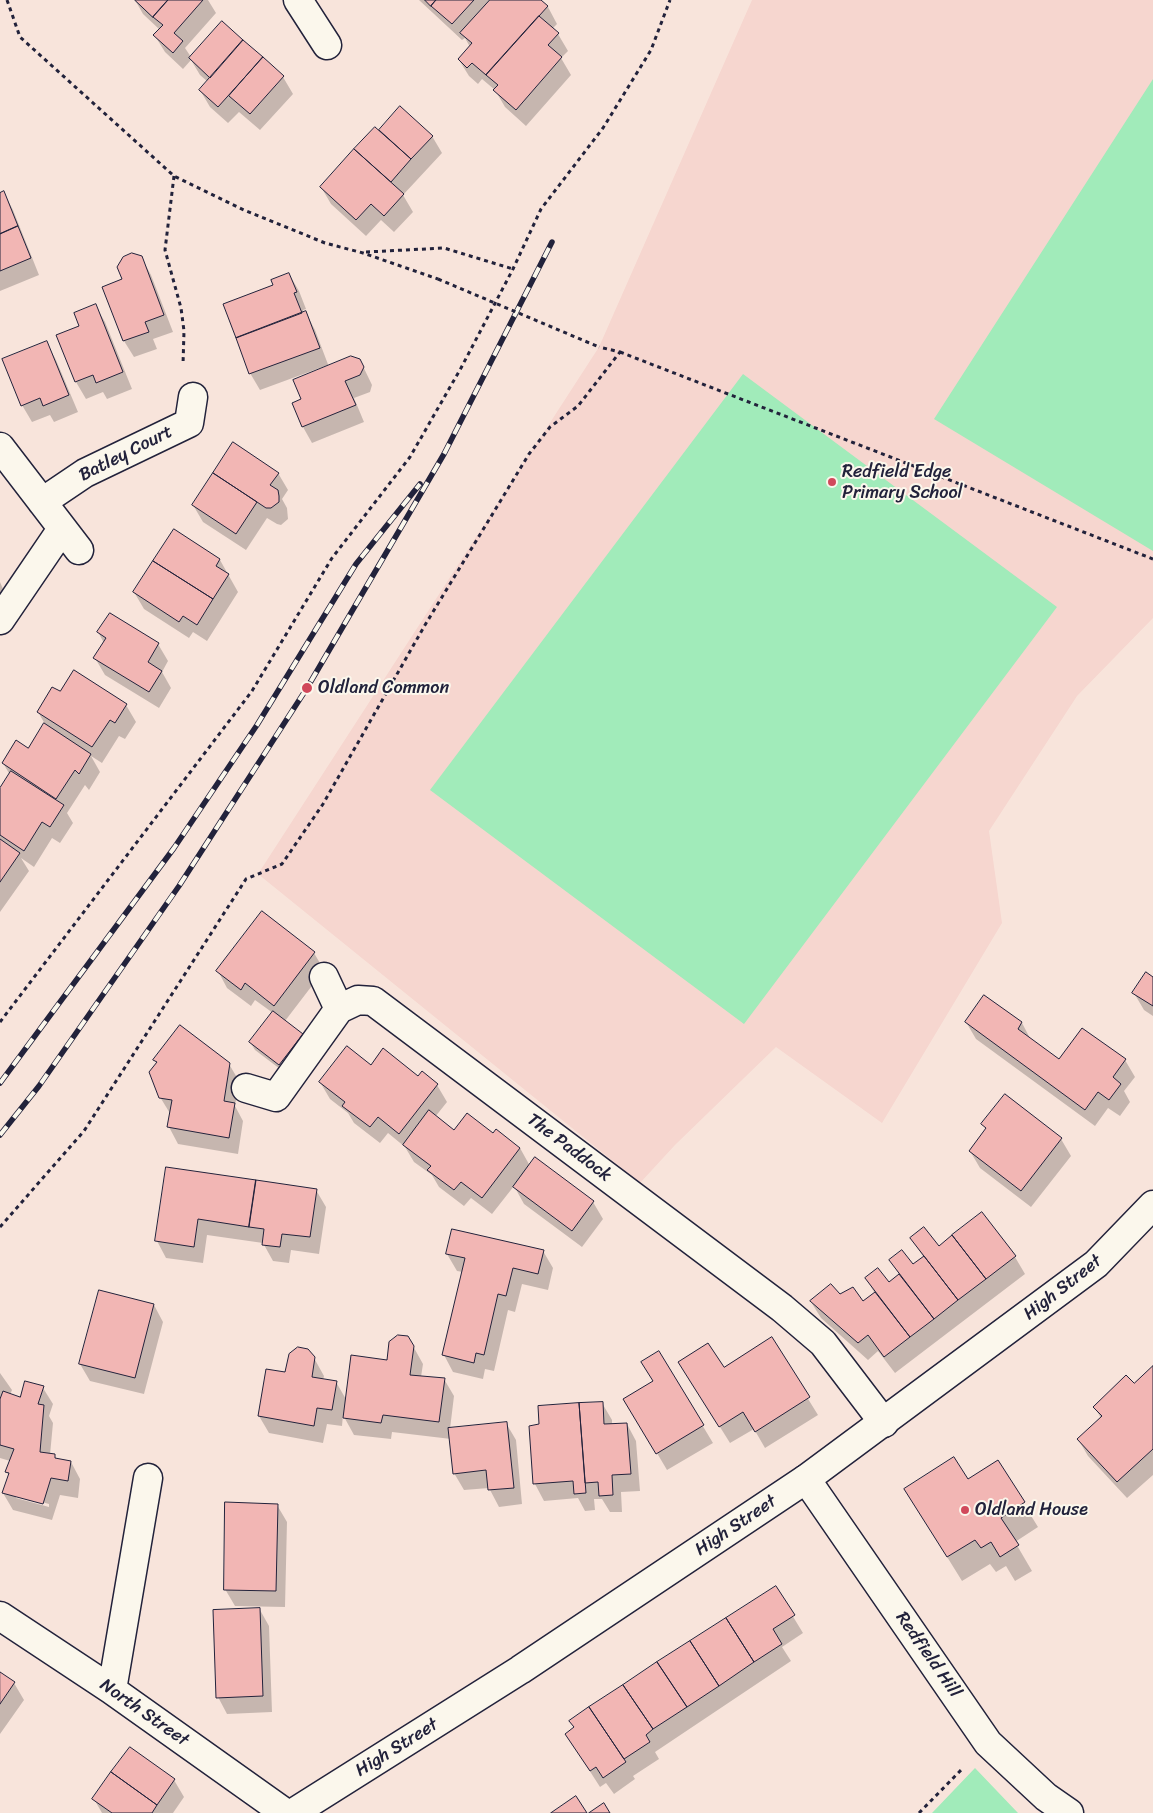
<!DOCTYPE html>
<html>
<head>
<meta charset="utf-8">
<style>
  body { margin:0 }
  canvas { display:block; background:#f8e4db }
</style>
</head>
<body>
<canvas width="1153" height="1813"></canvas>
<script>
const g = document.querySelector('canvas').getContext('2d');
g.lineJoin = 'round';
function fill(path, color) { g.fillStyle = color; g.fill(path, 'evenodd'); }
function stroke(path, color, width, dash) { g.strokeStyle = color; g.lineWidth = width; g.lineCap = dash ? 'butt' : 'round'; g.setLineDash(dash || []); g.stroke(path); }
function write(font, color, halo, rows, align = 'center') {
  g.font = font + ' Sriracha,sans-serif'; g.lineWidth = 4; g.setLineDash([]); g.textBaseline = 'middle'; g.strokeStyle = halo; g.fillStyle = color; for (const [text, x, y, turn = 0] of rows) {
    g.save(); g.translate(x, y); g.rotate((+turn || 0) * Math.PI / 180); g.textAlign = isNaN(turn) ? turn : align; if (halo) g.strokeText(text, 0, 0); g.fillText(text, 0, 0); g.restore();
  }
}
fill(new Path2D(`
  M752,0H1153V618L1077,696L989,831L1002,923L882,1123L776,1047L675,1145L640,1183L258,874L599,347Z`), '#f6d6cf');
fill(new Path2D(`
  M1153,79V551L934,419Z
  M743,374L1057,607L744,1024L430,790Z
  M975,1768L1018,1813H932Z`), '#a1ebba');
fill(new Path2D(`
  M135,0H208L216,13L185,48L191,57L222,23L283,77L293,94L260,130L239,112L228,123L210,107L200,90L208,82L200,75L191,60L183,69L165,52L155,36L160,30L143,14Z
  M419,0H539L548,7L557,24L552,29L558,34L568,51L561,58L571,75L526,126L505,107L495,90L482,79L478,84L469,76L459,60L470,47L465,38L462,40Z
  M400,108L432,136L442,153L403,195L413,212L394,232L381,220L366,236L331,204L321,187L375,128L379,131Z
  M4,193L13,210L39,275L0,291V194Z
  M141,257L151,275L173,332L153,339L157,349L134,357L124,341L103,287L124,280Z
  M289,274L299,291L306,309L303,310L304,313H306L315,330L329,367L360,360L372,385L370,392L354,398L364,422L312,443L303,427L302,399L329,367L328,365L260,390L250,373L275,286Z
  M95,305L105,322L132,389L107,399L103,392L86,399L76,382L58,336L81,327Z
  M47,343L56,360L78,412L54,422L50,415L32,422L22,405Z
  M278,473L288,490L282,499L287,508L288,519L281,525L277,524L267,518L246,550L203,522L193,505Z
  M220,560L238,592L207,641L193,632L189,638L144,609L134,592Z
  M0,582L6,596L0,598Z
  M110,614L158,644L168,661L162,672L171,688L159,708L105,675L95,658L104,643L98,632Z
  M74,671L126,705L136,722L125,739L119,736L102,763L91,756L100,772L89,790L85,785L67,813L73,823L60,843L52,838L34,867L21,858L29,871L0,912V790L10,775L3,763L28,750L45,724L38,712L60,693Z
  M262,913L314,953L324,970L285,1021L302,1035L307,1043L284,1072L255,1050L250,1042L273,1013L255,1000L251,1006L227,988L218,971Z
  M1153,979V1016L1144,1010L1134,993Z
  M985,996L1022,1023L1031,1040L1059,1061L1125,1060L1135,1077L1124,1091L1130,1102L1120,1116L1108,1108L1095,1126L976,1039L966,1022Z
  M154,1060L229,1064L239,1081L235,1106L243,1121L238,1154L178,1144L169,1127L171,1115L160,1097L157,1064Z
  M371,1067L418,1077L437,1085L447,1102L435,1117L455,1131L494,1135L520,1148L530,1166L536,1159L593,1202L603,1219L582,1247L524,1204L514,1186L492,1214L471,1198L464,1206L439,1187L432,1175L414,1162L405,1147L388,1133L380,1143L354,1123L348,1113L330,1099L320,1082Z
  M983,1124L1061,1139L1071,1156L1031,1207L980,1168L970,1151L986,1130Z
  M167,1168L316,1190L326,1207L319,1254L291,1250L289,1263L273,1261L263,1243L207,1235L203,1263L166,1258L157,1241Z
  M982,1214L1015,1257L1025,1274L895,1373L878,1351L868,1360L821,1318L811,1302L863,1303L875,1294L866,1278L888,1284L900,1276L891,1261L913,1266L924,1258L911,1238L938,1247Z
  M543,1251L553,1268L548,1290L522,1284L515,1312L508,1310L494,1371L485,1369L483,1379L453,1372L444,1355L463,1272L457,1271L447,1254Z
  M154,1305L163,1322L144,1394L90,1381L80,1364Z
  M771,1339L818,1415L765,1448L754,1429L730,1443L690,1379L723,1369Z
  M413,1346L423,1364L421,1377L444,1379L454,1396L450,1429L506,1423L516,1440L522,1504L499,1507L489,1488L464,1490L454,1473L451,1439L392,1432L391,1439L354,1435L343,1415L342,1426L327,1424L323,1443L269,1433L259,1416L286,1374L314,1358L324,1376L323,1380L336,1382L347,1401L389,1361Z
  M659,1353L713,1443L667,1470L625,1399L654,1381Z
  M1153,1367V1475L1127,1498L1088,1456L1078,1439L1101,1418L1094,1407L1134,1385Z
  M0,1373L12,1390L10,1395L21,1398L43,1388L53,1404L49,1416L53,1423L50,1455L54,1456L57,1460L71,1462L80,1479L78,1498L60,1495L52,1520L13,1510L3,1493L9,1476L7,1472L10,1461L0,1458ZM16,1495L49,1504V1507L16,1498Z
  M602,1403L612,1420V1425L627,1424L636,1441L640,1491L621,1492L622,1512H610L602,1499H594L595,1510L585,1511L578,1498L544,1501L535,1484L541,1426Z
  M998,1462L1038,1527L1015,1542L1032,1571L1015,1581L1006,1566L996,1572L990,1564L962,1581L905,1489L967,1481Z
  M277,1505L287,1522L285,1607L235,1606L225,1589Z
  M775,1587L803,1633L782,1647L791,1661L655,1752L659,1759L633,1776L635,1779L614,1794L606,1783L600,1787L566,1734L575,1728L571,1721Z
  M260,1610L269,1626L272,1712L227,1714L218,1697Z
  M0,1673L14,1683L24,1700L0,1734Z
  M130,1749L174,1780L184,1797L173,1813H102L94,1799Z`), '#0003');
const building = new Path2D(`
  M135,0H168L153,17Z
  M168,0H203L174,33L183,41L173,53L153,35L163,25L153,17Z
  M425,0H436L431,6Z
  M436,0H474L452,24L431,6Z
  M490,0H541L548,6L486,75L472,63L467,68L458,59L472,43L460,33Z
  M539,16L559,33L548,45L562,57L516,110L493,90L498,85L486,75Z
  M222,21L243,40L210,78L189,58Z
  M243,40L263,57L218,107L199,90Z
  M263,57L284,76L250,114L229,96Z
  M400,106L433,136L411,159L379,130Z
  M375,127L411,159L391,182L354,149Z
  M354,149L404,194L384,216L371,204L356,220L320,187Z
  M4,191L18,226L0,234V193Z
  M18,226L31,258L0,271V234Z
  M132,253L142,256L164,315L145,322L149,332L123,341L102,287L122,279L117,267L123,257Z
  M289,273L297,292L294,293L302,313L236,338L223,304L273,285L271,280Z
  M96,304L123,372L96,383L93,375L75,382L56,335L79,326L74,313Z
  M306,311L320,348L249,374L236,338Z
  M47,341L69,395L43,406L40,398L21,406L2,359Z
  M351,356L360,359L364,367L360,375L345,381L356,405L302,427L292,403L301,399L293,380Z
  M233,442L279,473L270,485L278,490L279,496V502L271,508H266L257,502L213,473Z
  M213,473L257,502L236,534L192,505Z
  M174,529L220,559L216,566L229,574L213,599L153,561Z
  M153,561L213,599L197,625L183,616L179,622L133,592Z
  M110,613L159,643L148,662L162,671L149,692L93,658L106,638L97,632Z
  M74,670L127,704L115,723L110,720L92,747L37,712L52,687L60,691Z
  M44,723L91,754L79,774L75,770L56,799L2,763L16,740L28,748Z
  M11,771L64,805L50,827L42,822L24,851L0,835V788Z
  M0,839L20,853L0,882Z
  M262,911L315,952L274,1006L245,983L241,990L216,971Z
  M1146,972L1153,977V1006L1132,993Z
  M984,995L1022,1022L1018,1029L1059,1059L1082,1028L1126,1059L1113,1077L1121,1084L1109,1100L1098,1092L1085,1110L965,1022Z
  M273,1011L303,1034L279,1065L249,1042Z
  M180,1025L230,1063L224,1101L235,1103L229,1138L167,1127L172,1100L159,1098L149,1072L157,1062L153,1060Z
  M347,1046L371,1065L383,1048L418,1076L422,1071L438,1084L399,1134L378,1117L370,1127L342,1106L345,1102L319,1082Z
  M1005,1094L1062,1138L1021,1191L969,1151L986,1128L981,1124Z
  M429,1110L454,1130L467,1113L493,1133L496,1129L520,1148L482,1198L461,1182L454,1190L427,1170L431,1166L403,1145Z
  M535,1157L594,1201L572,1231L513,1187Z
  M166,1167L256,1180L249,1227L198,1219L194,1247L155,1241Z
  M256,1180L317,1189L310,1237L282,1234L280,1247L262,1245L264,1229L249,1227Z
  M982,1212L1016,1256L986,1279L952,1235Z
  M924,1227L939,1246L952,1235L986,1279L958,1300L910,1238Z
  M452,1229L544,1250L538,1274L513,1268L506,1296L498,1294L484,1355L476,1353L474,1363L442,1355L465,1258L446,1254Z
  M902,1250L913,1264L924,1256L958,1300L934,1319L889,1260Z
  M878,1268L889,1282L899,1274L934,1319L910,1337L865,1278Z
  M831,1284L840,1294L853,1287L863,1301L875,1292L910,1337L884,1357L868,1335L858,1343L810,1301Z
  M99,1290L154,1304L135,1378L79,1364Z
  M398,1335L408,1336L414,1346L410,1375L445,1378L439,1422L383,1415L381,1423L343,1418L351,1355L387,1360L389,1342Z
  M772,1337L810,1397L755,1432L743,1412L719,1427L678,1362L708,1343L724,1367Z
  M298,1347L308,1349L315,1357L312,1377L337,1381L332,1410L317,1408L314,1426L258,1416L266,1369L285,1372L289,1354Z
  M659,1351L704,1425L656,1454L623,1399L653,1381L641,1362Z
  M1153,1366V1449L1117,1482L1077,1439L1102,1416L1093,1407L1126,1375L1134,1383Z
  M25,1381L44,1386L38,1404L44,1405L40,1452L55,1454V1458L71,1461L68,1481L51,1478L43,1504L2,1493L9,1473L5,1472L14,1449L0,1445V1399L3,1391L20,1397Z
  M603,1402L604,1424L627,1423L631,1474L612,1475L613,1495L599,1496L598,1482L585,1483L579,1403Z
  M579,1403L586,1493L574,1494L573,1481L533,1484L529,1426L539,1424L538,1406Z
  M507,1422L514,1488L488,1490L486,1470L453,1474L448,1428Z
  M954,1457L968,1479L998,1460L1025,1502L1001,1518L1019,1545L1000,1557L991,1542L981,1548L975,1540L947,1557L904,1489Z
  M225,1502L278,1504L276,1591L224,1590Z
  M776,1586L795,1615L773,1629L782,1644L754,1662L726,1618Z
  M260,1608L263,1696L216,1698L213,1610Z
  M726,1618L754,1662L719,1686L690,1641Z
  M690,1641L719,1686L687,1707L657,1662Z
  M657,1662L687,1707L653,1729L623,1685Z
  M0,1672L15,1682L0,1704Z
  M623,1685L653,1729L646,1735L650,1742L624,1759L589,1707Z
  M589,1707L626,1762L603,1778L596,1767L590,1771L565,1734L574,1727L569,1721Z
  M130,1747L175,1779L157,1805L111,1772Z
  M111,1772L157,1805L152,1813H112L92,1799Z
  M576,1796L587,1813H551Z
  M604,1803L610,1813H589Z`);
fill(building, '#f2b6b4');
stroke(building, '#22223b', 1);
const minor = new Path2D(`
  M298,0L327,45
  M0,447L79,550
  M42,502L85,473L189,423L193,397
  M0,620L62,529
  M324,977L339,1009
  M246,1088L276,1097L339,1009L358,1000L373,1001L782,1308L823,1343L884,1423
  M806,1479L988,1743L1046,1797L1069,1813
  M0,1616L112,1690L285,1813
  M112,1690L148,1478`);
const major = new Path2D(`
  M293,1813L520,1670L806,1479L1096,1264L1153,1205`);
stroke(minor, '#22223b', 31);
stroke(major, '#22223b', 31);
stroke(new Path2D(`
  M7,0L20,37L174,176L244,210L325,243L363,253L438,279
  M174,176L165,250L181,308L184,331L183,365
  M366,252L444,248L513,269
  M620,352L1153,559
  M0,1022L252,691L332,558L410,457L461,368L513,269L541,209L603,128L651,50L670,0
  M0,1227L84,1131L246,879L282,864L323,804L425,625L529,454L550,427L578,406L620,352L599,347
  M919,1813L963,1768`), '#22223b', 3, [4, 4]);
stroke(minor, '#fbf7ec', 28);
stroke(major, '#fbf7ec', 28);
const rail = new Path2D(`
  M0,1083L174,848L257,725L356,564L420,484
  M0,1135L39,1086L179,886L307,688L444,454L552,242`);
stroke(rail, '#22223b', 5.5);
stroke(rail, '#fbf7ec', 4, [11]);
stroke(new Path2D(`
  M438,279L599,347`), '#22223b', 3, [4, 4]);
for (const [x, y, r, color] of [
  [832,482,5,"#d1495b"],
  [307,688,6,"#d1495b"],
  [965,1510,5,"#d1495b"]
]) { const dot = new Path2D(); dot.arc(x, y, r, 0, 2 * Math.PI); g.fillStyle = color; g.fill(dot); stroke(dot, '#fbf7ec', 2); }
write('18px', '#22223b', '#fbf7ec', [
  ["Batley Court",126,454,-27],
  ["The Paddock",569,1148,37],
  ["High Street",1063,1288,-38],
  ["High Street",736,1526,-34],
  ["Redfield Hill",928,1655,55],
  ["North Street",144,1713,35],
  ["High Street",397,1748,-32]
]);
write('18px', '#22223b', '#fbf7ec', [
  ["Redfield Edge",842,472],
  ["Primary School",842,493],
  ["Oldland Common",318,688],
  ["Oldland House",975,1510]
], 'left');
</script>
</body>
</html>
